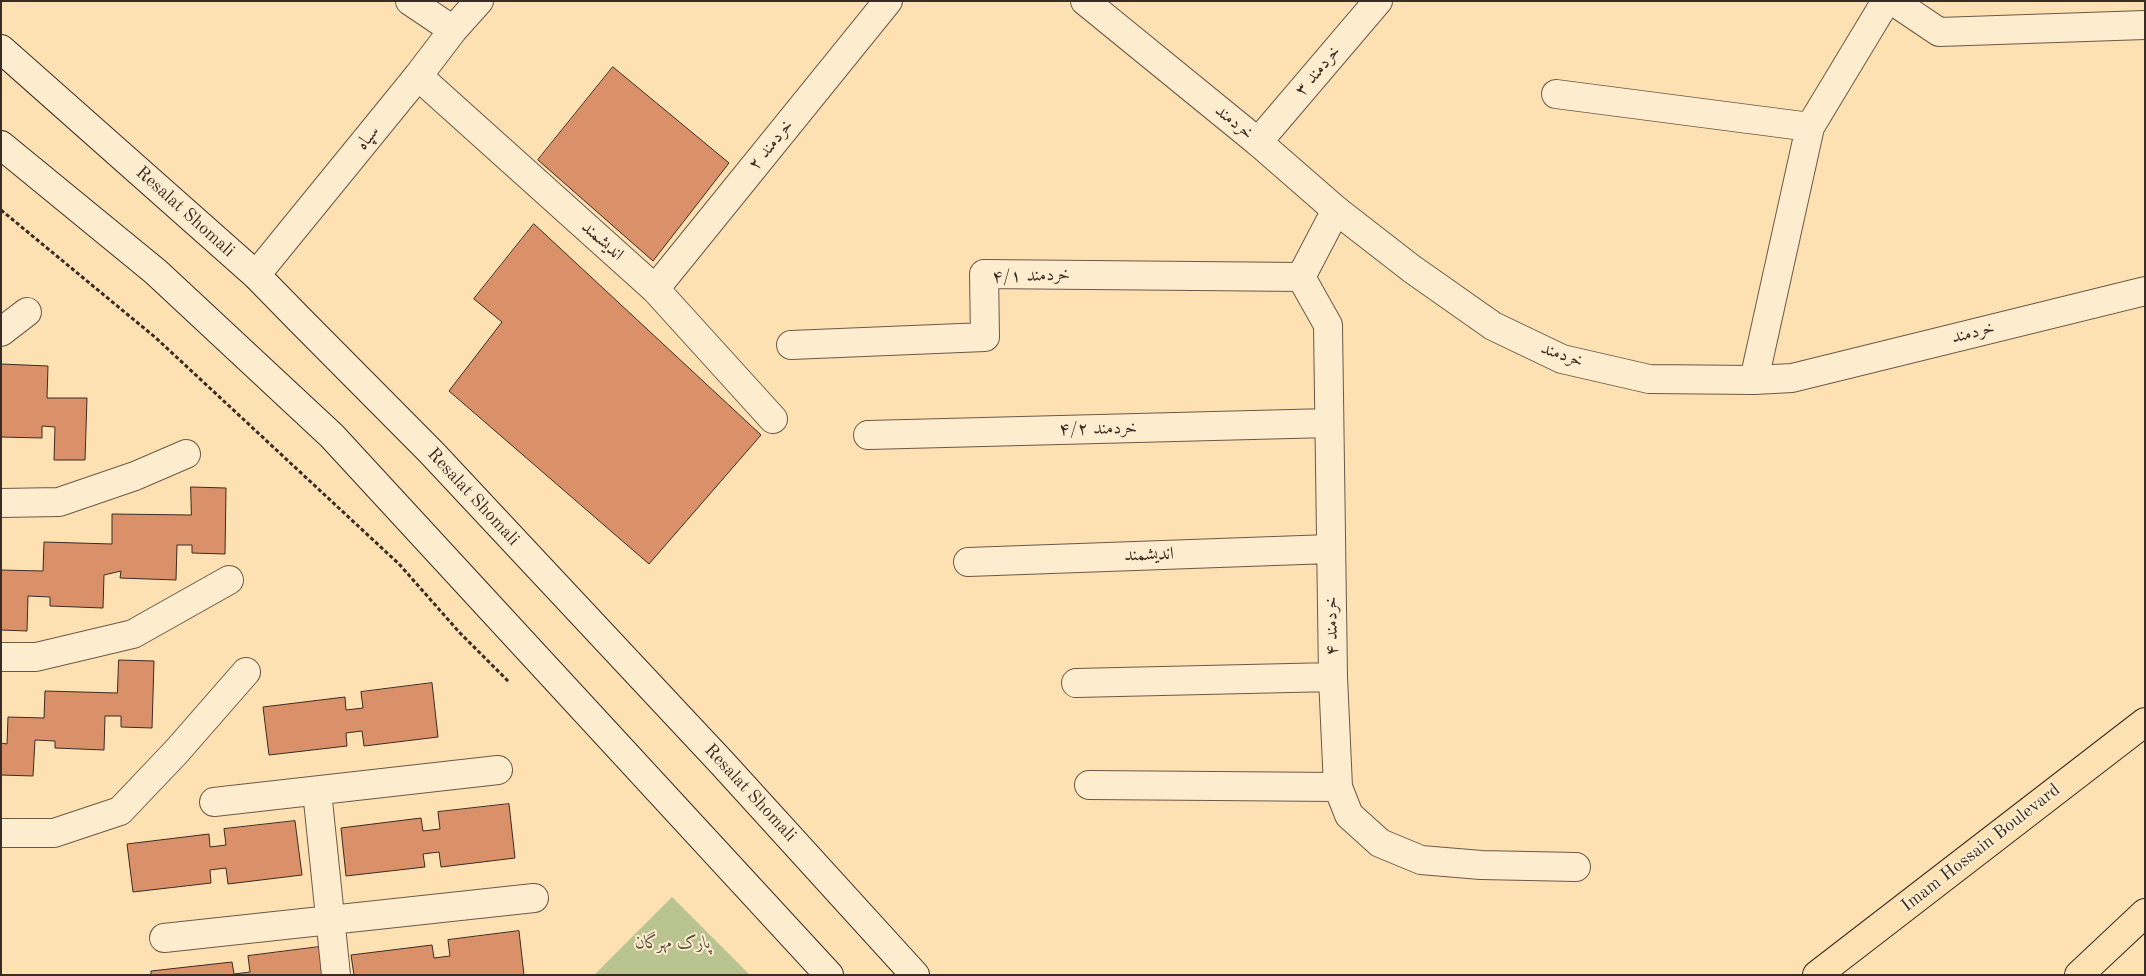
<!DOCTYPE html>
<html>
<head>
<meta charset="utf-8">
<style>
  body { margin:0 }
  #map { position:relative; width:2146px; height:976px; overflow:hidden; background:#fee1b3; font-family:"Old Standard TT",serif }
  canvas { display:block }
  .frame { position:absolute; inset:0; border:2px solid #3a2b24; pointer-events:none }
</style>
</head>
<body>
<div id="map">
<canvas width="2146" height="976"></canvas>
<div class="frame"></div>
</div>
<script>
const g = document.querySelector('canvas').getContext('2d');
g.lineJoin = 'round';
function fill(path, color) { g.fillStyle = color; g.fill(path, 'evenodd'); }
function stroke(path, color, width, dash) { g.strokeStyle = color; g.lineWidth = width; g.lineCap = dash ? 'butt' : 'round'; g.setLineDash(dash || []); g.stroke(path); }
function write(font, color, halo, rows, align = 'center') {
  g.font = font + ' "Old Standard TT",Amiri,serif'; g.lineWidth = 4; g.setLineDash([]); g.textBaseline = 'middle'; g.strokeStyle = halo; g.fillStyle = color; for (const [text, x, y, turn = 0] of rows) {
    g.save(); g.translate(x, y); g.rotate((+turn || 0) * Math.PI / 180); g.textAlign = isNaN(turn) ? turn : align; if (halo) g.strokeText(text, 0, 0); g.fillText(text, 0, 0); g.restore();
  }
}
fill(new Path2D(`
  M672,897L750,975H594Z`), '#b9c491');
const building = new Path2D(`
  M613,67L729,163L653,261L538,160Z
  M534,224L761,435L649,564L449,391L502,322L474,299Z
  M1,364L48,366L47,398H87L85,460H54L55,427L42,426V438L1,437Z
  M191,487L226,488L225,554L192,553V545H177L176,580L120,578L121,571L104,575L103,608L50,606V597L28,596L27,631L1,630V570L43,571L44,542L112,544V514L191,515Z
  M119,660L154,661L152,728L121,727V716H105L104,750L55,748V741L35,740L33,776L1,775V743L7,744L8,717L44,718L45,691L117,693Z
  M432,683L438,737L364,746L362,731L346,733L347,746L269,755L263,707L345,697L346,710L363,708L361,692Z
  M509,804L515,858L441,867L439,852L423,854L425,867L346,876L341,828L421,818L423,831L440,829L438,812Z
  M295,821L302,875L228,884L226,868L210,870L211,883L133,892L127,844L209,834L210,847L226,845L224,829Z
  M519,931L524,975H354L351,955L432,945L434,958L450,956L448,940Z
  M319,947L322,975H151V971L232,962L234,974L250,972L248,956Z`);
fill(building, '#da9169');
stroke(building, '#3a2b24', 1);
const minor = new Path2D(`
  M1893,1L1939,32L2145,25
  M418,76L655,289L773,419
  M1556,94L1810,127
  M1258,142L1378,1
  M1336,210L1301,277L1328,325L1333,677L1338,787L1349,815L1380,843L1421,860L1481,865L1576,867
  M655,289L888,1
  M1,332L27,312
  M791,345L985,337L984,274L1301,277
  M1754,380L1810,127L1886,1
  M868,435L1329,423
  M1,503L59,502L135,476L186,454
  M968,562L1330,549
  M1,657H36L133,634L229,580
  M1076,683L1333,677
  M1089,785L1338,787
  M317,791L336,975
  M214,802L498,770
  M1,833H54L120,811L177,751L246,672
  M164,938L534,898`);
const tertiary = new Path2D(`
  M410,1L453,30
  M1085,1L1258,142L1336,210L1412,269L1493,326L1562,359L1649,379L1754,380L1792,378L2145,291
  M256,275L418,76L453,30L479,1`);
const secondary = new Path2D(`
  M1,49L256,275L299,319L432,453L723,764L915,975
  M1,145L156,272L332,436L829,975`);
const primary = new Path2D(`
  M1817,975L2145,722
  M2079,975L2145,913`);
stroke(minor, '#6b5848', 30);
stroke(tertiary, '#6b5848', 30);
stroke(secondary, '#3a2b24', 30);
stroke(primary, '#3a2b24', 30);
stroke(new Path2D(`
  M1,210L156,338L399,564L460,633L509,682`), '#3a2b24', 3, [4, 2.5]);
stroke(minor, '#feecce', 28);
stroke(tertiary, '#feecce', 28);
stroke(secondary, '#feecce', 28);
stroke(primary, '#fee1b3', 28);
write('18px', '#3a2b24', '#feecce', [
  ["خردمند ۳",1318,71,-50],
  ["خردمند",1234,122,39],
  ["سپاه",368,138,-51],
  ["خردمند ۲",771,145,-51],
  ["Resalat Shomali",185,212,42],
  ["اندیشمند",602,241,42],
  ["خردمند ۴/۱",1031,276,-2],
  ["خردمند",1973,333,-14],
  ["خردمند",1562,355,19],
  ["خردمند ۴/۲",1098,429,-1],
  ["Resalat Shomali",473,497,47],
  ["اندیشمند",1149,555,-2],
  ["خردمند ۴",1332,626,-91],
  ["Resalat Shomali",750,793,47],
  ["Imam Hossain Boulevard",1981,848,-38]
]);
write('italic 18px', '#5a513f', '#feecce', [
  ["پارک مهرگان",673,943]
]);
</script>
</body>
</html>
